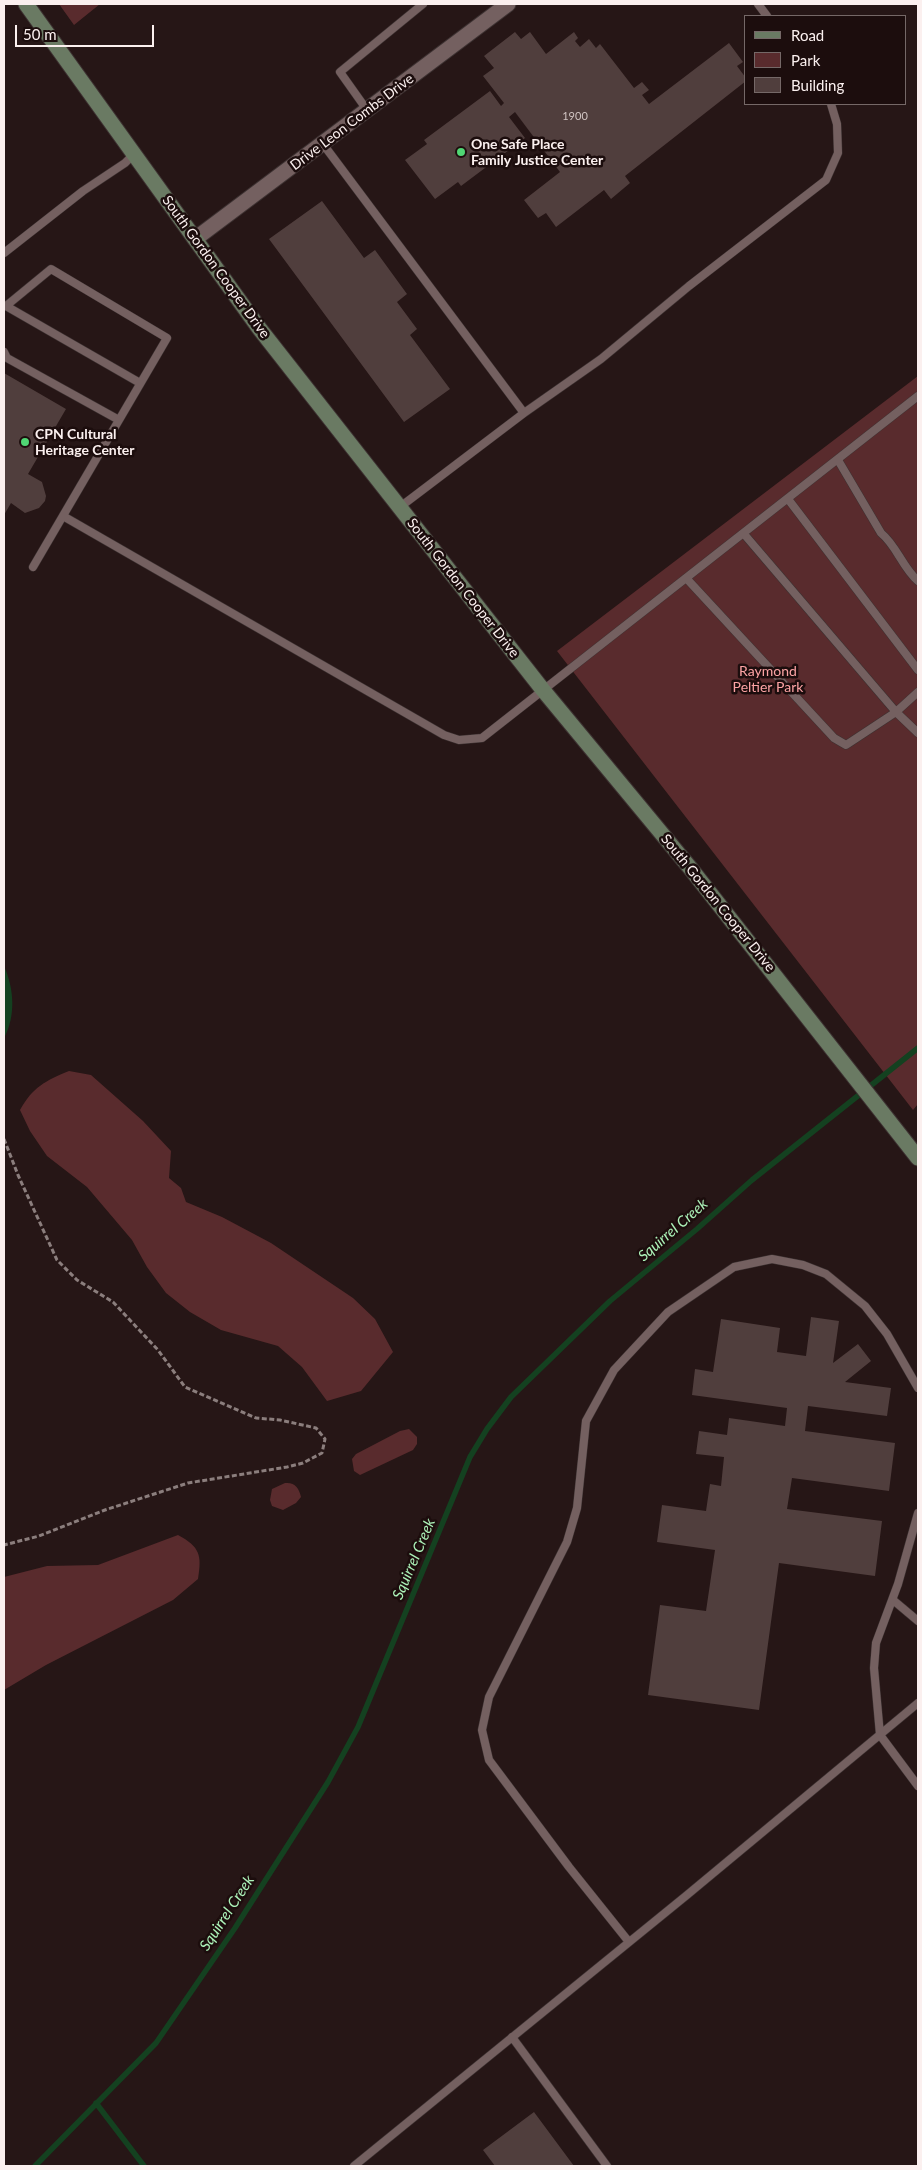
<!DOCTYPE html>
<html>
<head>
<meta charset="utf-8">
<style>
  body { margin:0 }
  #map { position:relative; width:922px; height:2170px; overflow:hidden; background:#261616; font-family:Lato,sans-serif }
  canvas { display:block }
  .frame { position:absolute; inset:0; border:5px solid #fbf0ef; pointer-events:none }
  .legend { position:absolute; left:744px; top:15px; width:162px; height:90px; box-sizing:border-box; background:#1c0d0d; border:1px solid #756867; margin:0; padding:6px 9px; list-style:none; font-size:15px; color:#fbf0ef }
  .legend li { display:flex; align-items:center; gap:10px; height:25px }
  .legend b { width:25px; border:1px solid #756867 }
  .scale { position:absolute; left:15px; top:25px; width:139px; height:22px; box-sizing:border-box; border:2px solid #fbf0ef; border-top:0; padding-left:6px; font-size:15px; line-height:18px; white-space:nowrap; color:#fbf0ef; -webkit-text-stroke:4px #1c0d0d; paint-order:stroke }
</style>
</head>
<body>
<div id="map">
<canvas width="922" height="2170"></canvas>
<div class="frame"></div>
<ul class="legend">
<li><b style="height:6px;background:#6a7a63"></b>Road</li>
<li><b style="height:14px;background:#592b2d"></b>Park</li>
<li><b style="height:14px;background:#503e3d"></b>Building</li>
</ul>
<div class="scale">50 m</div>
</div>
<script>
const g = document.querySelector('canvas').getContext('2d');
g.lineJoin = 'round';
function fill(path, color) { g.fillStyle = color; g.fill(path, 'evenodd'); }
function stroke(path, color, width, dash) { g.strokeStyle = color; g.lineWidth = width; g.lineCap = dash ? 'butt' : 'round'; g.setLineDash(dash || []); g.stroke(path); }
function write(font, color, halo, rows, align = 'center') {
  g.font = font + ' Lato,sans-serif'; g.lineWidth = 5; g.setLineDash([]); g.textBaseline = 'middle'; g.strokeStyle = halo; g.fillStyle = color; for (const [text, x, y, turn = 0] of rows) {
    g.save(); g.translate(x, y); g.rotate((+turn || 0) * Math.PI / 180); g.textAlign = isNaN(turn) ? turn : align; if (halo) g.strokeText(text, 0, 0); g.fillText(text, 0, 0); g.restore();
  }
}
fill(new Path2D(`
  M59,4H100L74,25Z
  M918,376V1104L913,1110L557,651Z
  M69,1071L91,1075L143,1121L171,1151L169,1178L181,1188L186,1202L222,1217L271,1243L353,1298L375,1319L393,1352L361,1391L327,1401L302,1367L278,1346L221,1330L190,1312L166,1293L147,1267L132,1240L87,1187L47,1156L30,1131L20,1110C33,1087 45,1081 69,1071Z
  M409,1429L417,1437V1444L413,1450L360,1475L354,1471L352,1459L356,1454L400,1431Z
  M285,1483C295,1482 299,1488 301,1497L296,1503L283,1510L272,1506L270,1500L272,1489Z
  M178,1535C200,1547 202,1555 198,1579L173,1600L46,1665L4,1690V1577L47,1566L98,1565Z`), '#592b2d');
fill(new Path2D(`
  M4,966C14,988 16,1016 4,1038Z`), '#144120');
stroke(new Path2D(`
  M96,2103L144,2166
  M35,2166L156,2043L235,1928L328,1782L358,1727L470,1457L487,1429L511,1397L610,1301L697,1229L752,1180L918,1048`), '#144120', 5.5);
fill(new Path2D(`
  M515,32L521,39L530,32L546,54L574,32L578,38L575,41L580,47L589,39L596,48L600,44L634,88L642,82L649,90L642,95L649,104L729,43L743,62L737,66L746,78V81L625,176L630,183L611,199L604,190L556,227L546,213L538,218L524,200L560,172L515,112L509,117L525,138L461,186L458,182L435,199L405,160L427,144L424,140L490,91L501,106L504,103L483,76L494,68L484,56Z
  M322,201L364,258L375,250L407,294L397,302L417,329L410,335L450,389L404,422L269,239Z
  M4,373L66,409L28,474L42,482L46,496L45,501L39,508L25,513L11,503L4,515Z
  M811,1317L839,1321L833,1363L858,1344L871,1361L845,1382L891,1388L887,1416L808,1406L805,1431L895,1443L889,1491L792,1478L787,1509L882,1521L875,1576L779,1563L759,1710L648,1695L660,1605L706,1611L715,1550L657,1542L662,1505L706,1511L710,1484L721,1486L724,1457L696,1454L699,1431L727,1435L729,1418L785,1426L787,1408L692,1395L695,1369L713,1372L721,1319L780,1328L777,1352L806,1356Z
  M534,2112L574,2166H495L483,2150Z`), '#503e3d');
const lane = new Path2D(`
  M758,4L767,16
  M367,110L340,72L423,4
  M323,144L524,413L400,507
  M4,253L83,191L125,163L134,154
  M4,306H6L140,383
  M6,306L51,269L167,338L33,567
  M4,352L7,358L119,420
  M524,413L601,359L689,286L826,180L838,153L837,124L831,104
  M838,460L881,533C897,546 902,567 918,581
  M788,499L918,670
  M63,516L444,735L459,740L482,738L918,396
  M744,534L896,712L918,733
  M687,579L834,738L846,745L896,712L918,692
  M918,1513L898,1584L876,1643L874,1668L880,1735L918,1786
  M893,1600L918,1621
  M629,1942L569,1867L489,1760L482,1730L489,1697L567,1542L577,1508L586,1421L614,1370L668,1312L734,1267L772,1259L803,1265L826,1274L865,1306L887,1334L918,1388
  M512,2037L607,2166
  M354,2166L687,1895L918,1703`);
const street = new Path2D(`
  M195,239L508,4`);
const secondary = new Path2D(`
  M26,4L259,328L543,690L691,869L918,1158`);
stroke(lane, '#3d3232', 9);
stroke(street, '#3d3232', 17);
stroke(secondary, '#3d3232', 17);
stroke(new Path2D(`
  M4,1139L18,1175L57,1260L77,1280L113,1302L158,1350L185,1387L256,1418L280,1420L316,1428L325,1439L322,1453L303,1463L287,1467L188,1483L105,1510L39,1536L4,1545`), '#8b7e7d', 3, [5, 2.5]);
stroke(lane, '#746060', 8);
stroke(street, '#746060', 15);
stroke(secondary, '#6a7a63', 15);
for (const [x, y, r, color] of [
  [461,152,5,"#50d674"],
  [25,442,5,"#50d674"]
]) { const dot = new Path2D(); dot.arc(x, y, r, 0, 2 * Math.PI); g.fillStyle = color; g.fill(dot); stroke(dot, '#1c0d0d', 2); }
write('11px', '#d0c4c2', null, [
  ["1900",575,116]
]);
write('14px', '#fbf0ef', '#1c0d0d', [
  ["Drive Leon Combs Drive",352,122,-37],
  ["South Gordon Cooper Drive",216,267,54],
  ["South Gordon Cooper Drive",463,588,52],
  ["South Gordon Cooper Drive",718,903,51]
]);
write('bold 14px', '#fbf0ef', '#1c0d0d', [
  ["One Safe Place",471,144],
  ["Family Justice Center",471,160],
  ["CPN Cultural",35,434],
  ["Heritage Center",35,450]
], 'left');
write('14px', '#fca3a4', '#1c0d0d', [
  ["Raymond",768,671],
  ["Peltier Park",768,687]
]);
write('italic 15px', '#adf3b9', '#1c0d0d', [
  ["Squirrel Creek",673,1230,-41],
  ["Squirrel Creek",414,1559,-67],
  ["Squirrel Creek",227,1913,-57]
]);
</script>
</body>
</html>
